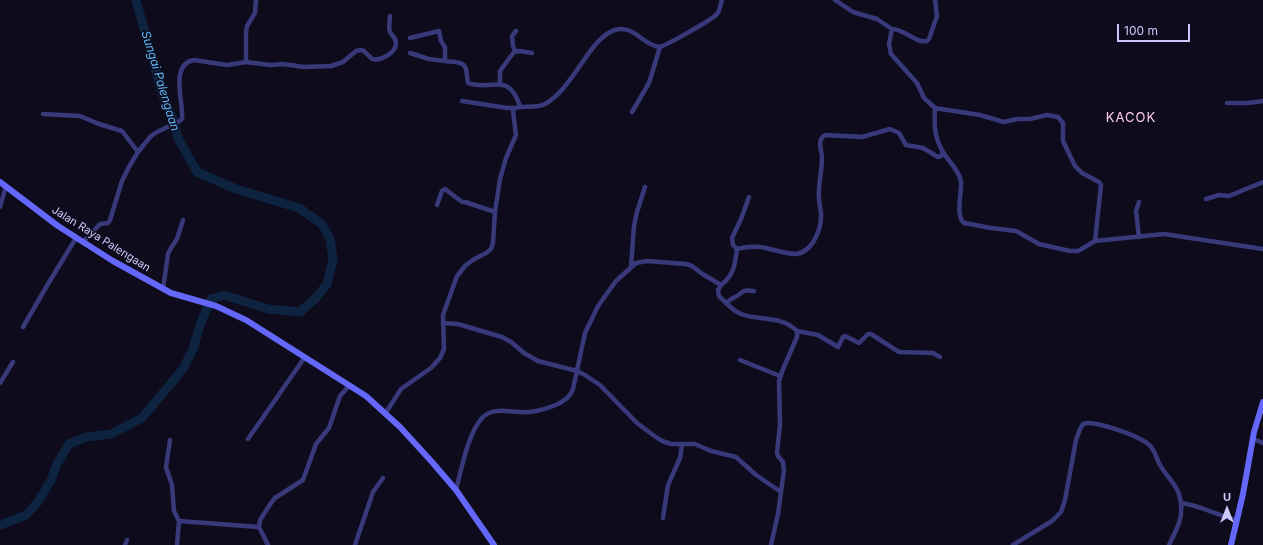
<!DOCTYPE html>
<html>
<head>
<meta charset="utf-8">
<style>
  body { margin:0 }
  #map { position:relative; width:1263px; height:545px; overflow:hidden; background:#0e0c1c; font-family:Inter,sans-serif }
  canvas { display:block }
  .north { position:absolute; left:1207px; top:489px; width:40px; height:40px; -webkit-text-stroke:3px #0e0c1c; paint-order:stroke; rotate:0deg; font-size:11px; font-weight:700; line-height:16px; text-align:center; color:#cdc9fd }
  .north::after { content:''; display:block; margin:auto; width:14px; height:18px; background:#cdc9fd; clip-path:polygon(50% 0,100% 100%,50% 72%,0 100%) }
  .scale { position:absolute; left:1117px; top:24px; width:73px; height:18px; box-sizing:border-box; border:2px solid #cdc9fd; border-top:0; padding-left:5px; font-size:12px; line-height:14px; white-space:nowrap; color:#cdc9fd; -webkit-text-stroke:3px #0e0c1c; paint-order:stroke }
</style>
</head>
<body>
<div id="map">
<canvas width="1263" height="545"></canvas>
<div class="north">U</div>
<div class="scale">100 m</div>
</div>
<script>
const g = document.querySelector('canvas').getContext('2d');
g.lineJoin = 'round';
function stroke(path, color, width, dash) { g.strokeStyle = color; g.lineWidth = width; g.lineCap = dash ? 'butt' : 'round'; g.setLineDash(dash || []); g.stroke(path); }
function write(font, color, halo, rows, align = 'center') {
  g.font = font + ' Inter,sans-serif'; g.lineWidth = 3; g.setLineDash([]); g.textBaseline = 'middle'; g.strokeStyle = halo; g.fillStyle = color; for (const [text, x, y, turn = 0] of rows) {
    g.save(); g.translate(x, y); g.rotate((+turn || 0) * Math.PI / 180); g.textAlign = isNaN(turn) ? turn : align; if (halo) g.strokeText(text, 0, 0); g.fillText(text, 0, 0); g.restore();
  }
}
stroke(new Path2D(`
  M0,525L26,515L37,503L51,480L57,464L69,444L86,437L111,434L142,418L183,369L193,349L200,325L211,299L224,295L268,309L300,312L316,298L327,284L333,259L330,239L322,224L299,208L236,189L197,172L178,138L173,119L162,93L136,0`), '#0d233f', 9);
stroke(new Path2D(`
  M835,0L853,12L877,19L892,29L889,44L891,54L917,83L924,98L935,108C934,125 934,137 943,152C949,162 959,170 961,181C962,192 955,216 964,223L991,228L1016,231L1039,244L1070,251H1078L1095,241L1164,234L1263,249
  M892,29C905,29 914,43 927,41L929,39L937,16L935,0
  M410,38L439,31L441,41L445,47V61C452,62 464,61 466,69C467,74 467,79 468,83C493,92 507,70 520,106
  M515,51L513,46L512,36L516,31
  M410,53L429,59L445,61
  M246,62L270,65L283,64L304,67L331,66L343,62L356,51L361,50L364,51L372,59C381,61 396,53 396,43C396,38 392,36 390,32C388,27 390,21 390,16
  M500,84V71L514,52L519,51L532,53
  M462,101L507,108H515
  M1227,103H1248L1263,101
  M935,108L980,115L1004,122L1017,119H1030L1047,115L1058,117L1063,123V141L1075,166L1082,173L1099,182L1101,185L1095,241
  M632,112L649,83L660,47
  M43,114L80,116L99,124L122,131L138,152
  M1206,199L1219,195L1229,196L1263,182
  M1139,202L1136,211L1139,237
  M437,205L442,191L445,189L462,202H465L495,212
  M0,207L6,186
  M83,242L100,224L108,223L110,220L122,181L129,167L138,152L151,136L157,132L178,122L182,119C184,103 169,64 194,60L227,65L246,62V32L247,26L255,13L256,0
  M737,249L733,245L732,238L741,219L749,197
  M631,266L634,226L637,212L645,187
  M721,285L718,290L719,296C725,302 733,311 741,314C760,321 781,315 797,331V337L783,369L779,381L780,425L777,453L778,456L783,462L784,470L778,514L771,545
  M163,289L168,254L171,248L177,239L183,220
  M726,303C729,300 731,299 735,297C744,293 740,289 754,291
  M443,323L458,324L502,337L511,342L524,353L538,361L577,371L585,375L600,385L637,423L653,435L662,441L671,444H695L711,451L736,457L756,475L781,492
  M23,327L48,284L76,238
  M797,331L818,335L838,347L843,337L845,336L859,343L868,334H871L899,352L933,353L940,357
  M740,360L780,376
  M0,383L13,362
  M385,414L401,389L431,368L440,358L444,349L443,315L457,276L466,265L473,260L486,253L491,249L493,243L495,212L500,179L506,158L516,135L513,111L515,108C525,105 535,109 545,104C574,88 589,38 615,30C633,24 643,45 659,47C664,47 713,19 717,14C720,11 720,5 722,0
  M248,439L305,357
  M1253,439L1263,443
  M170,440L166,467L172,485L174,511L179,521
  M456,490C461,471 468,433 482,418C494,405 513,414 529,412C539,411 549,408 558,404C565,400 570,397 573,389L585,333L598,306L616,281L636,263L647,261L686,264L692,266L701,273L721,285C734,275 735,265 737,249C764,242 772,253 796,254C813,252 822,228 821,213C820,206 818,199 819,191C819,180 822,169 822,158C822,149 816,141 825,135L862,137L890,129L899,133L906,145L923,148L938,157L941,156L943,152
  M1181,503C1200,505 1218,516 1237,520
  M663,518L668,485L680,458L682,445
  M125,545L127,540
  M177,545L179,521L259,527
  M268,545L259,527L260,520L271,503L275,498L303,480L316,444L329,428L340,396L349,386
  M355,545L373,492L383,478
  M1013,545L1052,521L1061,512L1065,500L1076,440L1080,429L1083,424C1092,419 1139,436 1148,444C1155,449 1156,458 1160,465C1168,479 1180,486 1181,505C1183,520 1175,532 1169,545`), '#38397a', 4.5);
stroke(new Path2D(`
  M0,182L58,226L113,261L171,293L216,306L246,320L366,396L400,427L432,462L456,490L494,545
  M1231,545L1243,494L1254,432L1263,402`), '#6467fa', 6);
write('11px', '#cdc9fd', '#0e0c1c', [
  ["Jalan Raya Palengaan",101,239,32]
]);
write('italic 12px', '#5bb8fa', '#0e0c1c', [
  ["Sungai Palengaan",160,81,73]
]);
g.letterSpacing = '1px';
write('13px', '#fdcbed', '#0e0c1c', [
  ["KACOK",1131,118]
]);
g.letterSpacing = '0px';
</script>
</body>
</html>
